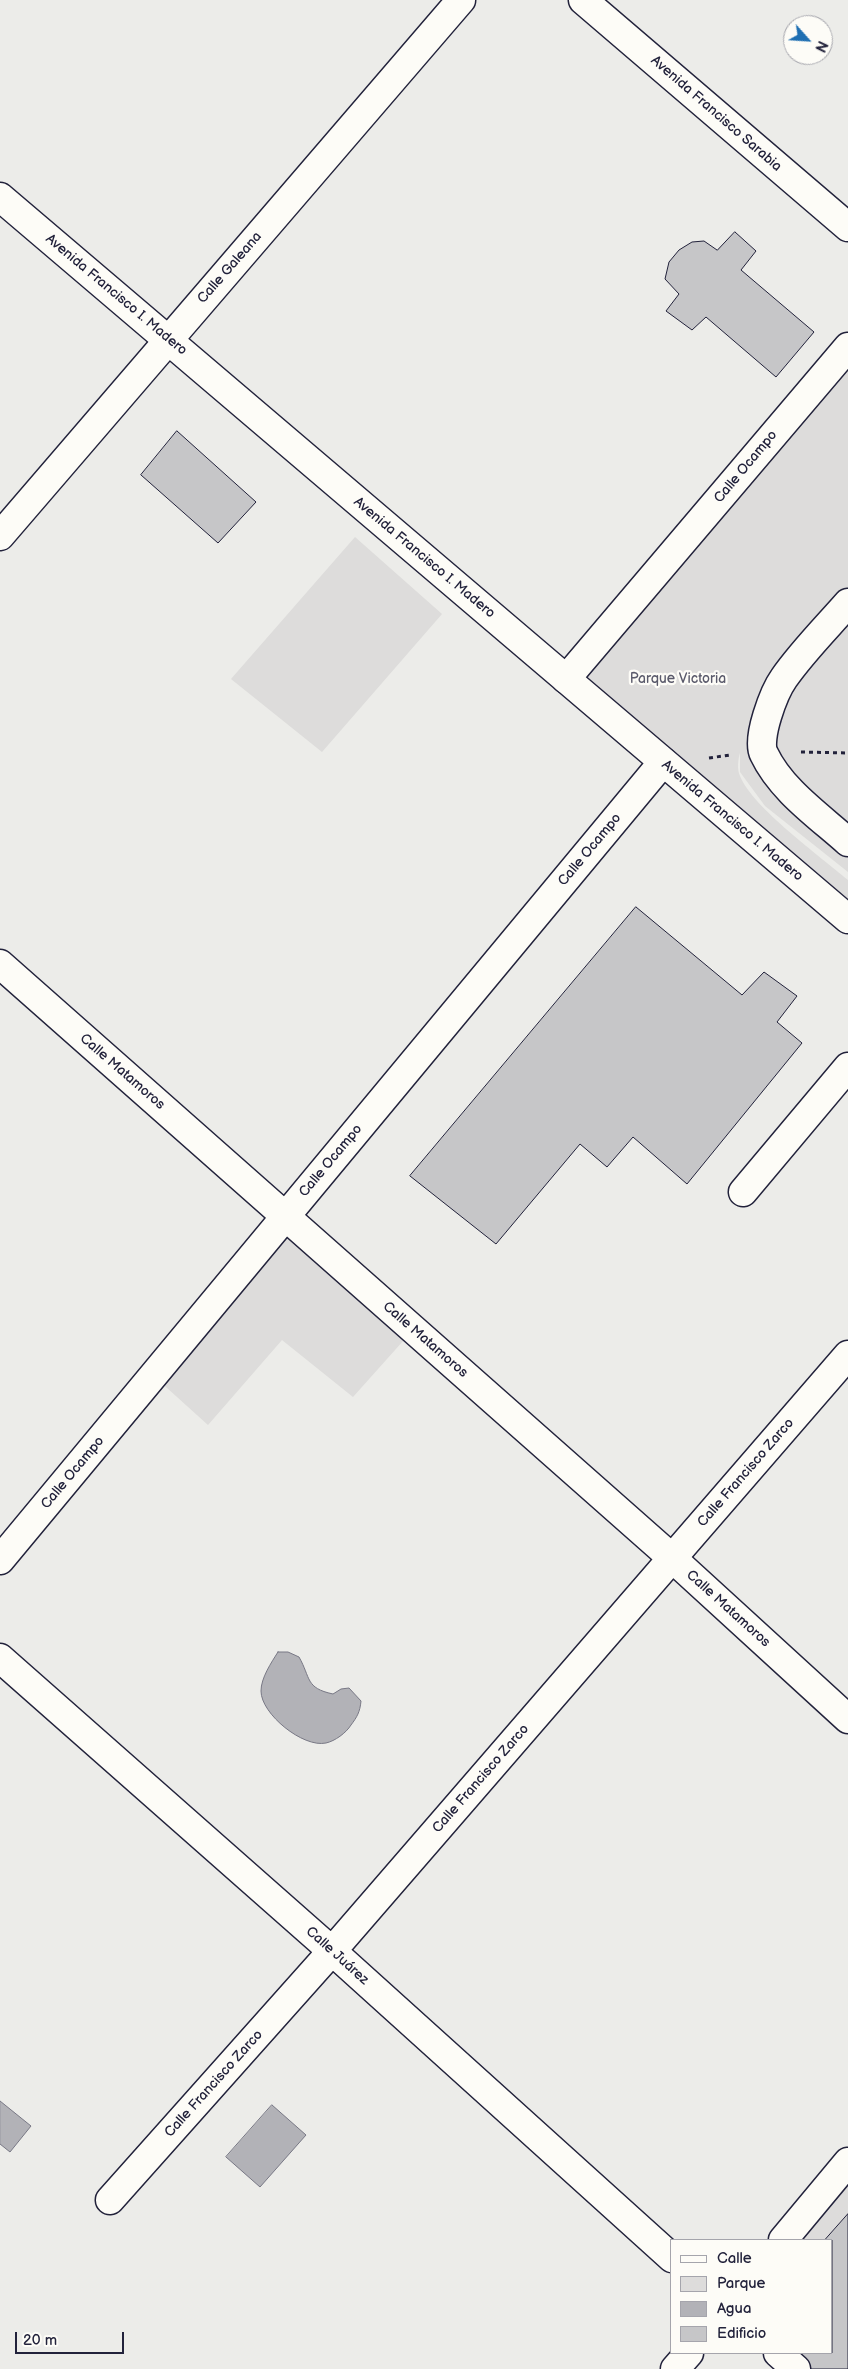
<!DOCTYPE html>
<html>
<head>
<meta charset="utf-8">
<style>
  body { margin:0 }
  #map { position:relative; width:848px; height:2369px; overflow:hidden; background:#fdfcf7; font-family:"Balsamiq Sans",sans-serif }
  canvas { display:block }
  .legend { position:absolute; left:670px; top:2239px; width:162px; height:115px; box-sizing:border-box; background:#fdfcf7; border:1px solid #a5a5ac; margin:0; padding:6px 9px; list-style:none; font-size:15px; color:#22223b }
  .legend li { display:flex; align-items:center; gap:10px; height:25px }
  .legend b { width:25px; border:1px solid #a5a5ac }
  .north { position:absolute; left:783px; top:15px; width:50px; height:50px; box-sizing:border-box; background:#fdfcf7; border:1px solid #a5a5ac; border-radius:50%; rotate:116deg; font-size:14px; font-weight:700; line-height:20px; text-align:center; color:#22223b }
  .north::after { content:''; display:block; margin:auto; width:18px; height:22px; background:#1f6fb2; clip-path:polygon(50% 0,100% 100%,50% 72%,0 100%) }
  .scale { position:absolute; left:15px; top:2332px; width:109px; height:22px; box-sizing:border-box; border:2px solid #22223b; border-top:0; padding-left:6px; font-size:15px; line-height:18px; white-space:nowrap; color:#22223b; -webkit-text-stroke:4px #fdfcf7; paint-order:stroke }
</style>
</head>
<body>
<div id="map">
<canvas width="848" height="2369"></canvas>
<ul class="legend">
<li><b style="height:6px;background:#fdfcf7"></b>Calle</li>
<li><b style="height:14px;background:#dddcdb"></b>Parque</li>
<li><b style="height:14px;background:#b2b2b7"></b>Agua</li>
<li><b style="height:14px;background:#c6c6c8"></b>Edificio</li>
</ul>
<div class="north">N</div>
<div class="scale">20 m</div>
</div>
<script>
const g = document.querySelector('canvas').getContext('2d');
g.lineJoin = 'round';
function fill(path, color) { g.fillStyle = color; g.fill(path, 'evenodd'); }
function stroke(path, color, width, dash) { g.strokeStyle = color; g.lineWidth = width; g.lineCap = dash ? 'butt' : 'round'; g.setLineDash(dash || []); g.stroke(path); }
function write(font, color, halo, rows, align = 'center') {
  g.font = font + ' "Balsamiq Sans",sans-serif'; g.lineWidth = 4.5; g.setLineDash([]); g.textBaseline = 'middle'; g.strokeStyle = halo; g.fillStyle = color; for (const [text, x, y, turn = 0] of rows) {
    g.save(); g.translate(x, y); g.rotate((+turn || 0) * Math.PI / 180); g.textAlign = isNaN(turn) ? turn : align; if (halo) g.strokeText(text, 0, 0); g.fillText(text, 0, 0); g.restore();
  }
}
fill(new Path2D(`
  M0,0H848V2369H0ZM793,25H823V55H793ZM672,2240H832V2353H672Z`), '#ecece9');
fill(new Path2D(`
  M848,352V872L765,806L740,772V753C738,759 737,770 740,776C753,808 820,856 848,880V915L560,693Z
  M355,537L442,614L322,752L231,679Z
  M286,1221L412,1331L353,1397L282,1340L208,1425L156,1378Z
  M848,2167V2214L825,2240H786Z`), '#dddcdb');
const water = new Path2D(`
  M278,1652H288L299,1657C311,1678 305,1688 333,1694L341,1689L349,1688L361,1701C360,1712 357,1717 351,1725C346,1733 335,1741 326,1743C303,1748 261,1714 261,1691C261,1678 271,1663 278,1652Z
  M0,2101L31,2126L10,2152L0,2144Z
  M272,2105L306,2135L260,2187L226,2157Z`);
fill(water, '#b2b2b7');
stroke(water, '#787885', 1);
const building = new Path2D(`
  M735,232L756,251L741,270L814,332L776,377L706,317L692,330L666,311L679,294L665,279L669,262L679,250L692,242L704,241L717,250Z
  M177,431L256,502L218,543L141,475Z
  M636,907L742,995L764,972L797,996L777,1022L802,1043L687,1184L633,1137L607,1167L580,1144L496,1244L410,1176Z
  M848,2214V2369H810L792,2353H832V2240H825Z`);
fill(building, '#c6c6c8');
stroke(building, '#22223b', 1);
const street = new Path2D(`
  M0,536L461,0
  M566,679L848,347
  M743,1192L848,1067
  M0,1560L663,762
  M0,1658L332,1951L672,2258
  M110,2200L332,1951L848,1355
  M783,2240L848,2162
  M778,2353L796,2369
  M675,2369L689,2353`);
const secondary = new Path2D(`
  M583,0L848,227
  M0,197L848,919
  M848,603C827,627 802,652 784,678C774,692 756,739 764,754C781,790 819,816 848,842`);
const primary = new Path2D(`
  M0,964L672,1558L848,1719`);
stroke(street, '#22223b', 31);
stroke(secondary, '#22223b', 31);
stroke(primary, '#22223b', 31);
stroke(new Path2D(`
  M801,752L848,753
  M709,758L730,755`), '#22223b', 3, [4, 4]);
stroke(street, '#fdfcf7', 28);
stroke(secondary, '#fdfcf7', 28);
stroke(primary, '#fdfcf7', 28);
write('14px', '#22223b', '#fdfcf7', [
  ["Avenida Francisco Sarabia",716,114,41],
  ["Calle Galeana",230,268,-49],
  ["Avenida Francisco I. Madero",116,295,40],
  ["Calle Ocampo",746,467,-50],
  ["Avenida Francisco I. Madero",424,558,40],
  ["Avenida Francisco I. Madero",732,821,40],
  ["Calle Ocampo",590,850,-50],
  ["Calle Matamoros",122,1072,41],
  ["Calle Ocampo",331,1161,-50],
  ["Calle Matamoros",425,1340,41],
  ["Calle Ocampo",73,1473,-50],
  ["Calle Francisco Zarco",746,1473,-49],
  ["Calle Matamoros",728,1609,42],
  ["Calle Francisco Zarco",481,1779,-49],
  ["Calle Juárez",337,1956,42],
  ["Calle Francisco Zarco",214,2084,-48]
]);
write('14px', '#5a5a6b', '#fdfcf7', [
  ["Parque Victoria",678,679]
]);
</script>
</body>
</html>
